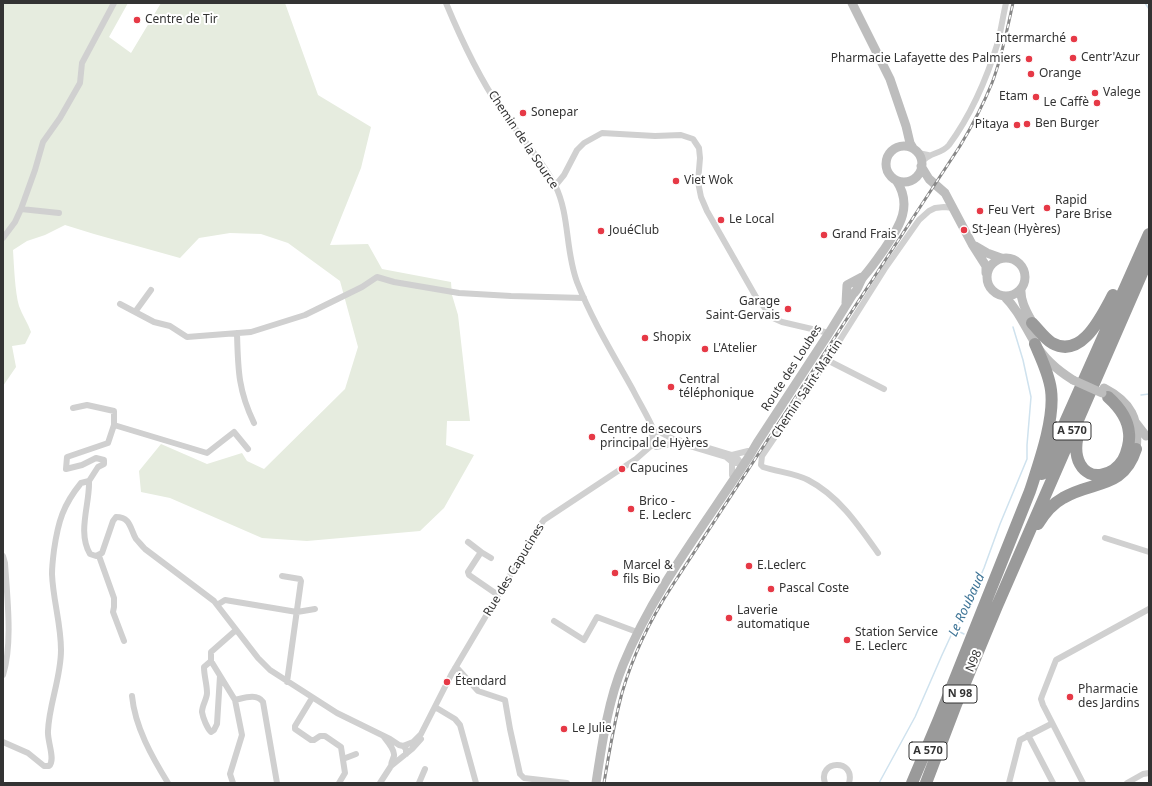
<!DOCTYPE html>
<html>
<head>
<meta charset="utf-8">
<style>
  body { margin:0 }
  #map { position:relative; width:1152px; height:786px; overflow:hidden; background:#fff; font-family:"Noto Sans",sans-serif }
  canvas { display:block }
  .frame { position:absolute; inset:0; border:4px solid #333; pointer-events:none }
</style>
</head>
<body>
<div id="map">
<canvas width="1152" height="786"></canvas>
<div class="frame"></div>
</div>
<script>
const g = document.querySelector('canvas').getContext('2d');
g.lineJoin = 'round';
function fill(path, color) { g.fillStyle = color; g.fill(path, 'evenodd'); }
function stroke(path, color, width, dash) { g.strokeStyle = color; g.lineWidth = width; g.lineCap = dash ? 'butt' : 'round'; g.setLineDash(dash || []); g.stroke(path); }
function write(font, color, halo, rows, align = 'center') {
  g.font = font + ' "Noto Sans",sans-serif'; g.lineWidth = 4; g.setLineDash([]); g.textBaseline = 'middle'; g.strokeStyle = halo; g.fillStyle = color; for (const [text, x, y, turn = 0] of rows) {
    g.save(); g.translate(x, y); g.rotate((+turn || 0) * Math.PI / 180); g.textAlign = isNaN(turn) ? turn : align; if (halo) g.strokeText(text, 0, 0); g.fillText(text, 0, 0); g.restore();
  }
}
fill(new Path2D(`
  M3,3H128L109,37L131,53L161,3H285L318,95L371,127L361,168L330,245L368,244L382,269L451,282L452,295L458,315L470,421H447L446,445L474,455L444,508L420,531L307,541L262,538L170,498L141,492L139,471L161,444L207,464L242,453L247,461L264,469L345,389L358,347L340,281L288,243L261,234L230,233L199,238L180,258L94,234L65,225L45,235L27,241L13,250C14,266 15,292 19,306C22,315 28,323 31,332L25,344L12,346L16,367L3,386Z`), '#e6ecdf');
stroke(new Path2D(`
  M1145,3L1149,9
  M1141,395L1149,394
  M954,629L964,634
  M879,783L915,717L942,655L954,629L962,618L984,568L1000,524L1027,459V445L1031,397L1023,360L1013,327`), '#cfe2ee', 1.5);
stroke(new Path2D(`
  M446,3C461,39 478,76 500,108C518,134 540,157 555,185C570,215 565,250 577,282C592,320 613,354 633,390C640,404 649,418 655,433
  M918,153L928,155
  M921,163C930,151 941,155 949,145C971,115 987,78 998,42C1001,30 1003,16 1006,3
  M555,186L564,175L577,150L584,143L602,133L655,136L681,135L693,139L699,148L700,158L698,182L701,197L707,211L756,297L773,318L782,322L829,333
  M21,209L59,213
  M3,238L15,222L21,209L35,170L43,142L60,118L80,83L82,63L114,3
  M120,304L154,322L170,326L187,337L251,332L305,315L362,287L377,277L394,282L459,293L511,296L584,298
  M135,312L151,290
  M237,333C238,369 238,390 254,423
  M827,360L884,389
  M73,408L87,405L114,411V425L108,443L67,457L66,469L82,465L96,458L104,460V464L98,467L89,481
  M114,425L207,453L234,432L248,449
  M732,455L748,451
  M732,462V475
  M740,469V463L738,459L732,455L699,445L673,439L660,432L655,433L651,437V443L656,447L671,444L686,445L726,457L732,462L736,463L746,461
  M1105,538L1149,552
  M468,542L481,552
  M878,553C859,526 839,496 808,480C794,473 778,472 763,467L761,465L762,456L828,359L886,267L919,220L929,211L935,208L944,207L954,208
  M3,556L5,563C7,596 13,644 3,675
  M99,556L114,598V607L113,612L124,641
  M491,558L481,552L468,572L469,575L498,595
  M282,576L300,579L301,581L287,682
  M217,605L225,600L297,612L315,609
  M554,621L584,640L597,617L637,632
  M211,661L204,667C204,676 207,684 207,693C207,699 202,705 202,712C203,718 207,728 211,732L214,730L217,724L220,676
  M455,668L458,669L478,691L505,700L510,729L520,774L524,778L567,783
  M132,696C135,727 152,757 168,783
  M312,698L295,726V729L311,740H314L320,736H325L341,747L345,773L339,783
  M235,700C244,698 257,693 263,702L277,783
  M435,707L455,719L460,725L476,783
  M1028,735L1053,783
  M384,737C388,742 395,750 394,756C393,759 391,762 391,766
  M3,742L28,753L44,766H49C56,760 47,741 48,731C49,704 61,678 61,650C61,624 53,600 52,574C52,566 53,558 54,550C58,522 63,505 81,483L89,481C90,504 77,532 90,554L96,556L102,553L113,521L116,517C131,517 130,529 136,539C139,542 142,546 145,549L214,601L258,658L270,670L337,713L390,739L399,745L403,746L406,749V754
  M403,746L413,742L421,734L451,675L538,528L544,520L636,459L652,445
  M343,759L356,754
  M233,783L230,774L242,735L235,700L211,661V652L236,630
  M380,783L391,766L412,749L421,739
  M419,783L425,769
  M825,783C817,760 856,758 849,783
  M1009,783L1020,740L1051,724
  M1083,783L1043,705L1041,699L1042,696L1056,660L1149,609
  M1127,783L1143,774L1149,773`), '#d0d0d0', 6);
stroke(new Path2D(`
  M852,3L890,79L906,126L910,143L913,148
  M886 164a18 18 0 1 1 36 0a18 18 0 1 1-36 0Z
  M921,166L929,179L945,193L972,244L986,266V273
  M975,246L987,253L1001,258
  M987 277a19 19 0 1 1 38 0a19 19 0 1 1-38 0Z
  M1021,289C1020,303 1029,315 1035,328
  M1004,296C1019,311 1024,325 1035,343C1044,359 1057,370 1073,380
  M846,303L847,285L862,277
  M1104,388C1131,402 1140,419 1136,449
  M1136,423L1146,436
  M596,783C602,744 608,701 623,665C654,589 706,523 750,455L757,443L829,333L853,294C859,290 859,281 864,276C872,267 878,258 885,248C900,226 913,205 896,180`), '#bdbdbd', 9);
stroke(new Path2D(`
  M1032,323C1038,329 1044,338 1052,343C1082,360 1102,315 1113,295
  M1080,428C1076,440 1074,453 1080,464C1090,482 1113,476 1123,460C1127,453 1130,441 1129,433C1128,419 1118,406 1108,397
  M1042,474L1149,234
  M1038,524C1044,514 1052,504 1063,498C1093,480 1123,490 1136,449
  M912,783L939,719L1030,491C1039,463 1055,419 1051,390C1049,374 1041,358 1035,344
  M926,783L955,707L997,606L1149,257`), '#9a9a9a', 12);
const rail = new Path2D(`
  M604,783C609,753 614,723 622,693C633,655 650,620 672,586L960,146C972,126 983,105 992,83C1002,57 1007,30 1013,3`);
stroke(rail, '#888', 3);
stroke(rail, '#fff', 1.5, [4.5]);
stroke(new Path2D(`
  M1073,380L1102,393`), '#bdbdbd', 9);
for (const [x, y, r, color] of [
  [137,20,4,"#e63946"],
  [1074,39,4,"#e63946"],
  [1073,58,4,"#e63946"],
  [1029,59,4,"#e63946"],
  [1031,74,4,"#e63946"],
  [1095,93,4,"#e63946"],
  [1036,97,4,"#e63946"],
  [1097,103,4,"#e63946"],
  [523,113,4,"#e63946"],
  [1027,124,4,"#e63946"],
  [1017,125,4,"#e63946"],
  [676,181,4,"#e63946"],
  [1047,208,4,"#e63946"],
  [980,211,4,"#e63946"],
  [721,220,4,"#e63946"],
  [964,230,4,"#e63946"],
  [601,231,4,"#e63946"],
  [824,235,4,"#e63946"],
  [788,309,4,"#e63946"],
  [645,338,4,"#e63946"],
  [705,349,4,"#e63946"],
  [671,387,4,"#e63946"],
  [592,437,4,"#e63946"],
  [622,469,4,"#e63946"],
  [631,509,4,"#e63946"],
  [749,566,4,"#e63946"],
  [615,573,4,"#e63946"],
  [771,589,4,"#e63946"],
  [729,618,4,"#e63946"],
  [847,640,4,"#e63946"],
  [447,682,4,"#e63946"],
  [1070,697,4,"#e63946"],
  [564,729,4,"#e63946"]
]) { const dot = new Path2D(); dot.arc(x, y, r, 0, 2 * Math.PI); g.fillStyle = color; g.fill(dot); stroke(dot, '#fff', 1.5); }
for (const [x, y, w] of [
  [1072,431,38],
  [960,694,34],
  [928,751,38]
]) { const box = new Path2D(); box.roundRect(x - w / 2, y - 9, w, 18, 3); g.fillStyle = '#fff'; g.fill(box); stroke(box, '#333', 1); }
write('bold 11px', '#333', null, [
  ["A 570",1072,431],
  ["N 98",960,694],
  ["A 570",928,751]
]);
write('12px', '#333', '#fff', [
  ["Centre de Tir",145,20],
  ["Intermarché",1066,39,"right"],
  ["Centr'Azur",1081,58],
  ["Pharmacie Lafayette des Palmiers",1021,59,"right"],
  ["Orange",1039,74],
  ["Valege",1103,93],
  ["Etam",1028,97,"right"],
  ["Le Caffè",1089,103,"right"],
  ["Sonepar",531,113],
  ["Ben Burger",1035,124],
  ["Pitaya",1009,125,"right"],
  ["Viet Wok",684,181],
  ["Rapid",1055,201],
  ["Pare Brise",1055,215],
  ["Feu Vert",988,211],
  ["Le Local",729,220],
  ["St-Jean (Hyères)",972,230],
  ["JouéClub",609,231],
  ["Grand Frais",832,235],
  ["Garage",780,302,"right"],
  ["Saint-Gervais",780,316,"right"],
  ["Shopix",653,338],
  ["L'Atelier",713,349],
  ["Central",679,380],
  ["téléphonique",679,394],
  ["Centre de secours",600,430],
  ["principal de Hyères",600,444],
  ["Capucines",630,469],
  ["Brico -",639,502],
  ["E. Leclerc",639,516],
  ["Marcel &",623,566],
  ["fils Bio",623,580],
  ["E.Leclerc",757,566],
  ["Pascal Coste",779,589],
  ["Laverie",737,611],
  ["automatique",737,625],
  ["Station Service",855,633],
  ["E. Leclerc",855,647],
  ["Étendard",455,682],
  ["Pharmacie",1078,690],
  ["des Jardins",1078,704],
  ["Le Julie",572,729]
], 'left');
write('12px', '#333', '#fff', [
  ["Chemin de la Source",523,140,56],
  ["Route des Loubes",792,368,-57],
  ["Chemin Saint-Martin",807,389,-56],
  ["Rue des Capucines",514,570,-59],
  ["N98",974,661,-67]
]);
write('italic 13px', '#3f7597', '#fff', [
  ["Le Roubaud",967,605,-65]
]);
</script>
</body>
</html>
